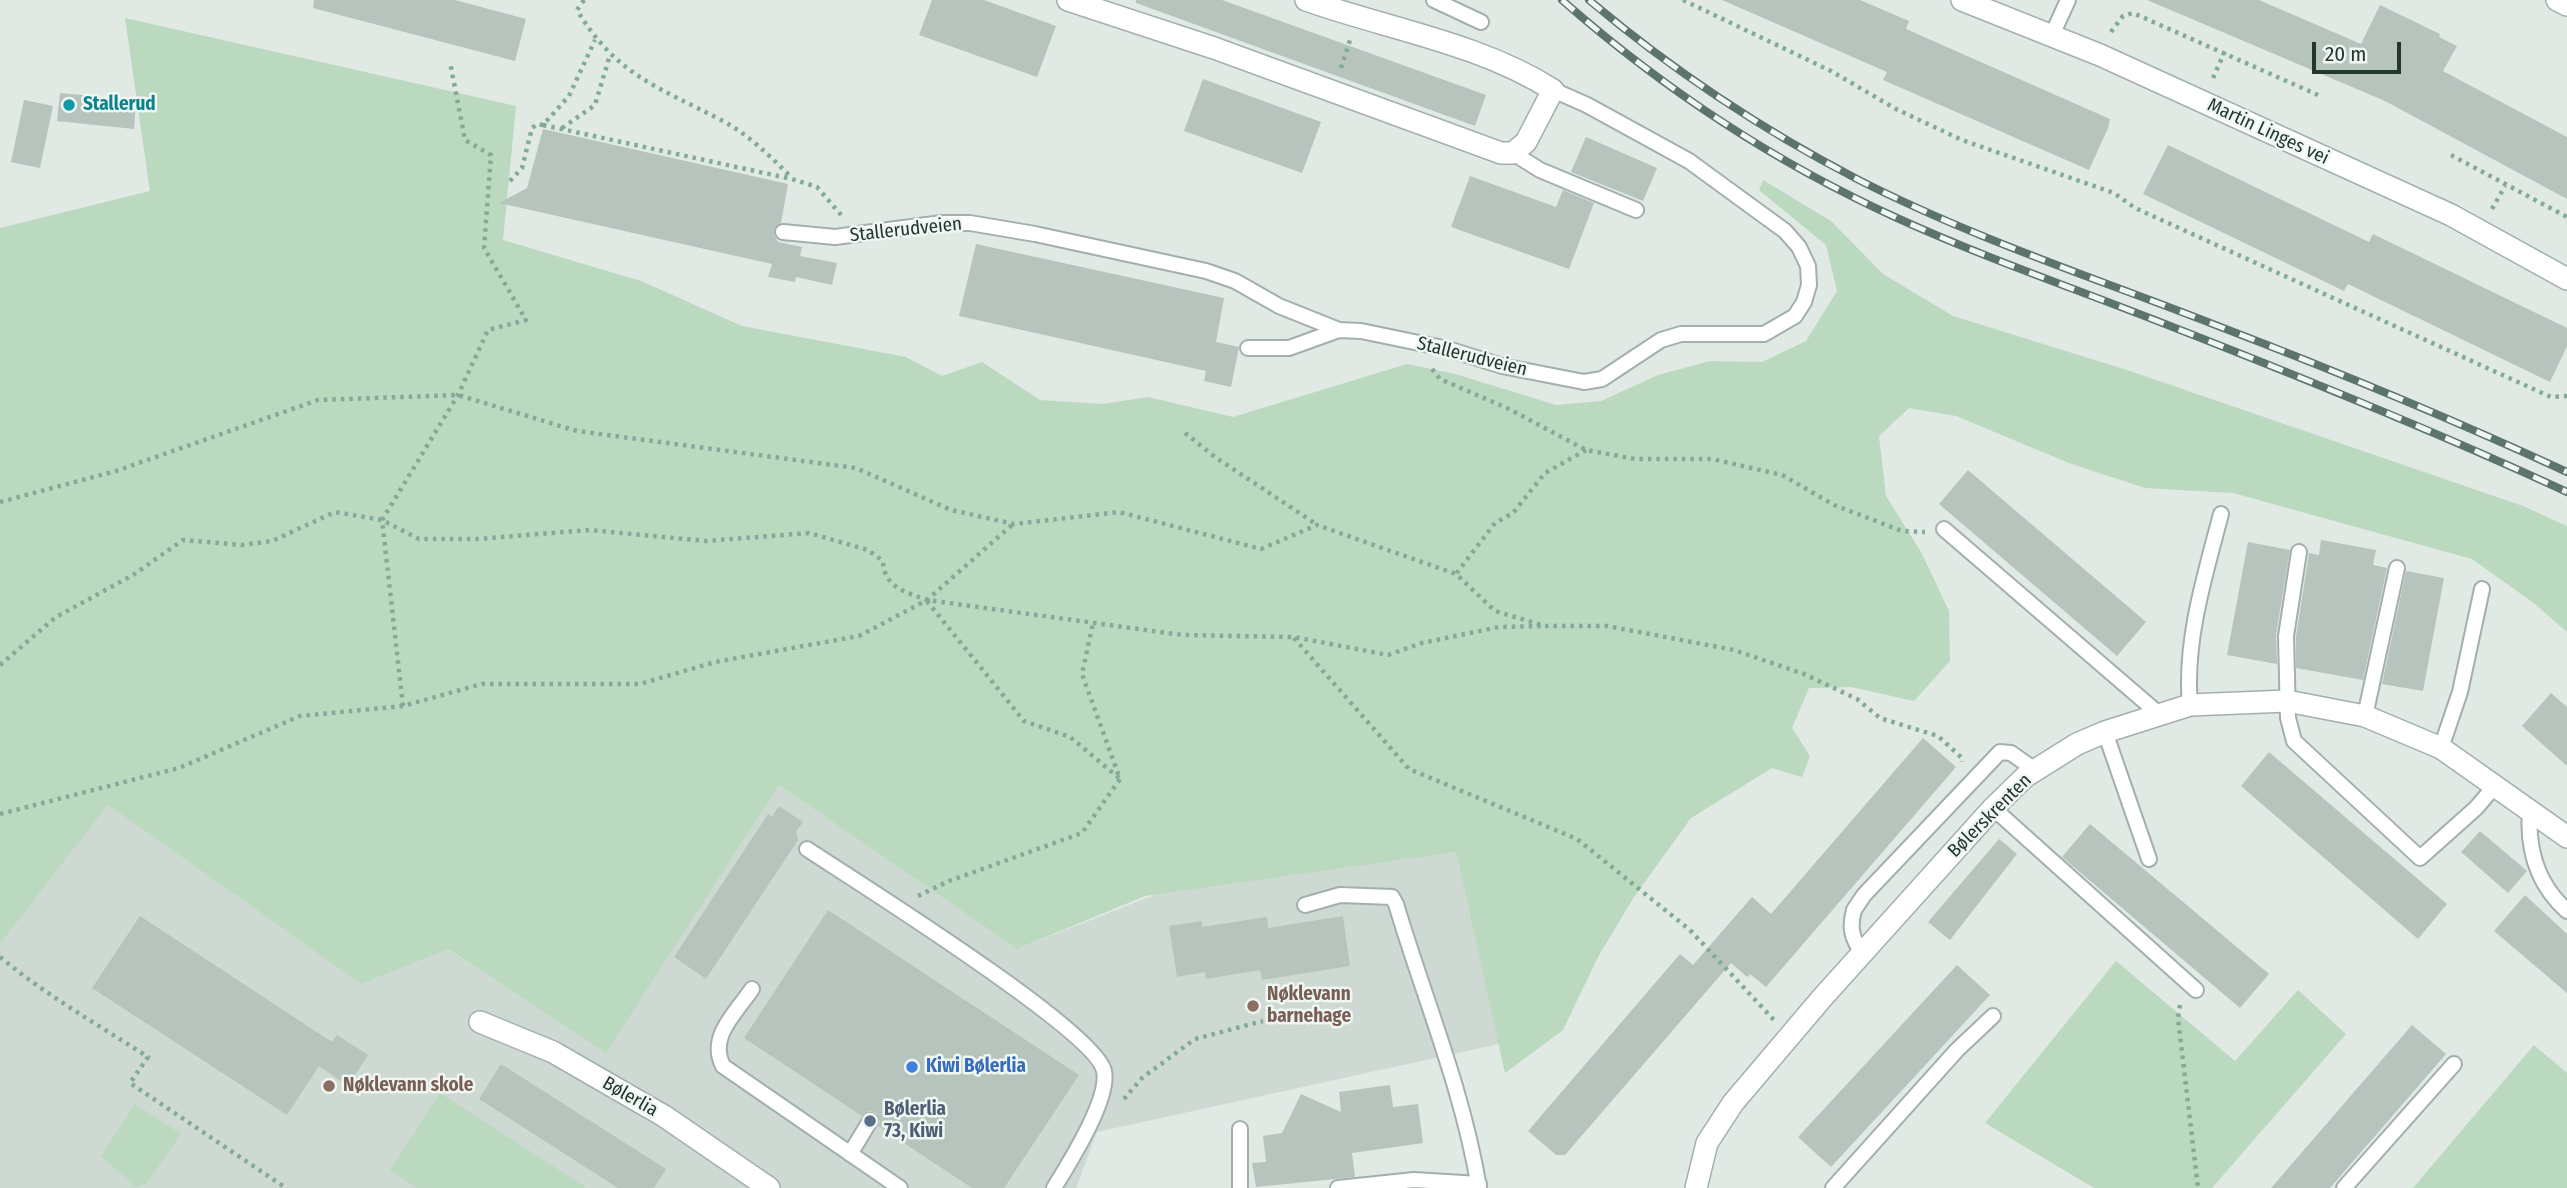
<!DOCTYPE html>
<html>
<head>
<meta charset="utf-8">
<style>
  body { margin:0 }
  #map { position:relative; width:2567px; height:1188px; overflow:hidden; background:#e0e9e4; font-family:"Fira Sans Condensed",sans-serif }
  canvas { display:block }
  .scale { position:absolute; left:2312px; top:42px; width:89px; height:32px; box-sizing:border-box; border:4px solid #22382f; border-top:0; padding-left:9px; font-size:21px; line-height:24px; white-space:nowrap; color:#22382f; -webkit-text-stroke:5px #f0f6f2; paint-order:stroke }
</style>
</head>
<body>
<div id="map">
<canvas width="2567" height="1188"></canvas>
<div class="scale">20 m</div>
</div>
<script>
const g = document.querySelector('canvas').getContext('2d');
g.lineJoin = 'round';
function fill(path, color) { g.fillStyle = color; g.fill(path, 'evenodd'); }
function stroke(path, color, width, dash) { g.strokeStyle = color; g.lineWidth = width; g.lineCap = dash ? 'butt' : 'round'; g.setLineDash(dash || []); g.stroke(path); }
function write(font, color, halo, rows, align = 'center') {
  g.font = font + ' "Fira Sans Condensed",sans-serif'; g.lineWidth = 5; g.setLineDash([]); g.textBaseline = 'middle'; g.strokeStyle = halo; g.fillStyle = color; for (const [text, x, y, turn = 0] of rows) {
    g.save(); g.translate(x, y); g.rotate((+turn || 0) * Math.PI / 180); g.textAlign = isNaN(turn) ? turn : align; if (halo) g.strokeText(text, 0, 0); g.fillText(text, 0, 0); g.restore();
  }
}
fill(new Path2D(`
  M779,785L1017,949L1157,894L1456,852L1499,1044L1097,1132L1076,1188H0V944L108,805L361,984L447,949L606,1052Z`), '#ced9d3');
fill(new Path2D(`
  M125,18L516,106L503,240L641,281L742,326L906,357L942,376L982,362L1040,400L1103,404L1148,397L1233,417L1407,364L1455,374L1556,405L1601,401L1658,375L1710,361L1762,362L1806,341L1837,291L1826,245L1759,190L1763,180L1831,221L1883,274L1953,316L2127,370L2523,506L2567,526V632L2535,604L2472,559L2233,493L2145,488L2069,463L1956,416L1909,408L1879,436L1886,496L1921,552L1949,611L1950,661L1914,701L1851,687L1809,688L1792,728L1810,756L1802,777L1772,768L1691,818L1634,897L1598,957L1563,1030L1505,1073L1456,852L1145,896L1017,949L779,785L606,1053L448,949L361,984L108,805L0,944V228L150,191Z
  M2116,961L2235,1061L2298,990L2346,1034L2212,1188H2094L1985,1123Z
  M2534,1045L2567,1073V1188H2413Z
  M440,1093L587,1188H417L390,1170Z
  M135,1104L181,1134L147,1183L136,1187L101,1156Z`), '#bad9bf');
fill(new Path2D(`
  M314,0H455L526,19L515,61L313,8Z
  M932,0H984L1056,26L1037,77L919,35Z
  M1136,0H1222L1486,95L1475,126L1136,3Z
  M1722,0H1860L1909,21L1906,29L2110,119L2108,128L2089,170L1883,80L1887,72Z
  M2147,0H2259L2361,44L2380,5L2440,34L2439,37L2457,46L2443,71L2567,137V199L2385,101Z
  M1203,79L1321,122L1302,173L1184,131Z
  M60,93L136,100L134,129L57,121Z
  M24,100L53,106L40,168L11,162Z
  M543,129L788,184L781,223L775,227L774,235L778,242L802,247L800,256L837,263L832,285L796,277L795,282L768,277L772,264L499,203L527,188Z
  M1586,137L1657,168L1643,201L1571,172Z
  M2168,145L2369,242L2373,234L2567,328V346L2550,382L2348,284L2344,291L2143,194Z
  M1470,176L1556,207L1563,190L1594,203L1569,269L1451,227Z
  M976,244L1224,298L1216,342L1239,347L1231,387L1204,381L1206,371L959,316Z
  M1968,470L2146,622L2117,656L1939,504Z
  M2321,540L2376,550L2373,565L2387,568L2363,680L2296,668V637L2309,553L2319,555Z
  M2248,542L2290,550L2276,635L2277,664L2227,655Z
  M2406,571L2444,578L2423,691L2382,684Z
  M2551,693L2567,707V766L2522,726Z
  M1923,738L1956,767L1766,987L1750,974L1747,977L1731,963L1565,1155H1556L1528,1131L1680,954L1693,965L1752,897L1771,914Z
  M2269,752L2447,904L2418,939L2241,786Z
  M779,806L803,822L796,832L798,840L706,979L674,957L768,814L772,817Z
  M2090,824L2269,974L2240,1008L2062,857Z
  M2480,831L2527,871L2508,893L2461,852Z
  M1999,839L2017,854L1950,940L1928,922Z
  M2525,895L2567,934V993L2494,931Z
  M828,910L1079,1075L1004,1188H972L878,1126L880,1121L876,1113L870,1111L862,1116L744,1038Z
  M140,916L332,1042L337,1035L368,1055L348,1086L319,1066L287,1115L92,988Z
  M1343,916L1350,966L1262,980L1260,970L1206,979L1205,972L1177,977L1169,926L1202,921V927L1267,917L1268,928Z
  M1957,965L1990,995L1831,1167L1798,1137Z
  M2412,1025L2446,1054L2330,1188H2271Z
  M501,1064L666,1169L654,1188H618L479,1099Z
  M1390,1085L1393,1107L1418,1104L1423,1143L1352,1153L1355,1177L1256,1187L1252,1163L1266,1162L1263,1136L1282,1133L1301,1094L1341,1112L1339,1092Z`), '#b6c4bd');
const service = new Path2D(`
  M1434,0L1481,22
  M2052,35L2068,0
  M1513,153L1540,170L1636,210
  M783,232L835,237L942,223H970L1035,234L1206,271L1235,281L1279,306L1339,330L1361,331L1448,349L1502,366L1584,382L1602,379L1661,340L1681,334H1764L1795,316L1804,302L1809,285L1808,266L1799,247L1785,231L1689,161L1587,105L1553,90
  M1248,348H1289L1339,330
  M1944,529L2159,714
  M2299,552L2286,636L2288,718L2294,741L2420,858L2476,808L2495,786
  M2190,705C2184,642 2205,575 2221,514
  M2365,716L2397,568
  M2105,732L2149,859
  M2441,748L2460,692L2482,589
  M1993,808L2196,990
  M2530,811C2527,850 2537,884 2567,911
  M807,849C854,880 1096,1031 1104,1071C1110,1099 1069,1163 1054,1188
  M1305,905L1340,895L1392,897L1396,904C1424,998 1463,1090 1479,1188
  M1862,953C1852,938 1849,928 1854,910L1864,895L2000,752L2011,753L2035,770
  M752,989C735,1014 708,1037 723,1066L900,1188
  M850,1154L870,1121
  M1240,1188V1129
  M1338,1188L1414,1180L1479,1184
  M1833,1188L1957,1050L1993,1016
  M2344,1188L2454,1064`);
const minor = new Path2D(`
  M1068,0L1214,48L1501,153H1513L1526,142L1553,90C1479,43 1388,29 1306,0
  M1962,0L2100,55L2451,215L2567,279
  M480,1022L553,1052L664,1116L769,1188
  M1696,1188L1707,1143L1733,1103L1822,998L1993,808L2026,776L2077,744L2105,732L2190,705L2287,701L2365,716L2441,748L2567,837`);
const secondary = new Path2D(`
  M2557,0L2567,5`);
stroke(service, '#a3b0aa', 18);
stroke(minor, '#a3b0aa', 24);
stroke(secondary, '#a0b4aa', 24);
stroke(new Path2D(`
  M584,0L577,10C616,75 658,87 721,120C748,134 770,156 792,178
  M1683,0L1831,71L1896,109L1962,140L2114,193L2135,208L2551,397L2567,396
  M2111,32L2123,16L2133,13L2318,95
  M1341,68L1350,40
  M2213,78L2225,51
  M543,125L792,179L817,187L842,216
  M562,128L595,105L610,55
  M2451,155L2567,217
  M510,181L522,168L532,128L537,124L543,125L569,96L595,40
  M2492,209L2505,186
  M1432,369L1440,379L1509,409L1586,450L1635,459H1712L1782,475L1834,505L1902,531L1925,532
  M1185,433L1215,457L1316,524
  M1586,450L1545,473L1513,513L1495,523L1456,574L1495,611L1545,626H1607L1734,650L1804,674L1857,699L1880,718L1938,736L1962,758V762
  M0,502L116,471L318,400L458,395L577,431L856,468L951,510L1014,524L1119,512L1261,549L1317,525L1456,574
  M927,601L1024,721L1070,737L1119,778
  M1294,638L1409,769L1577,839L1690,930L1774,1020
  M0,665L56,617L133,575L183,540L242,545L272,541L335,512L382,520L419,539H477L589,530L706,541L809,533L868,550L883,561C884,588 906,592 927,600L1182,635L1294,637L1388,655L1422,643L1499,627L1545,626
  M403,706L382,520L458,395L488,330L526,320L484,248L491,155L465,140L450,62
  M0,814L179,768L300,716L403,706L482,684H640L715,662L859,636L927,600L1013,524
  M918,896L949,881L1082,833L1120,779L1082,674L1093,623
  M0,957C47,996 97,1024 148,1057L130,1083L286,1188
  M2180,1005L2178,1018L2198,1188
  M1124,1099L1142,1078L1195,1039L1263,1021`), '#83aa99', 4.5, [3.5, 5]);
stroke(service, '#fff', 14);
stroke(minor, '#fff', 21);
stroke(secondary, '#fff', 21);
const rail = new Path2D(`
  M1562,0C1662,88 1776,163 1897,218C1985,258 2076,289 2165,324C2301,377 2435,431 2567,492
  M1589,0C1672,70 1761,129 1857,179C1972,238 2098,279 2218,326C2336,371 2452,419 2567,472`);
stroke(rail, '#5c746b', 8);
stroke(rail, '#f0f6f2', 5, [16]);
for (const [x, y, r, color] of [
  [69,105,7,"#0f9aa8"],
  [1253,1006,7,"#8d6e63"],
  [912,1067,7,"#3f7fe0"],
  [329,1086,7,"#8d6e63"],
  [870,1121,7,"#5c6f8a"]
]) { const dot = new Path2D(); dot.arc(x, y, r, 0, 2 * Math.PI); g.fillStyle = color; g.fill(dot); stroke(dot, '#f0f6f2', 2.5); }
write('bold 19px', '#0d838f', '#f0f6f2', [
  ["Stallerud",83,105]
], 'left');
write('19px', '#22382f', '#f0f6f2', [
  ["Martin Linges vei",2268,132,25],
  ["Stallerudveien",906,230,-6],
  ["Stallerudveien",1472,357,14],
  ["Bølerskrenten",1990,816,-45],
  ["Bølerlia",630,1097,30]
]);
write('bold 19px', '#785e54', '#f0f6f2', [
  ["Nøklevann",1267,995],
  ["barnehage",1267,1017],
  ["Nøklevann skole",343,1086]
], 'left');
write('bold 19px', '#366cbe', '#f0f6f2', [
  ["Kiwi Bølerlia",926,1067]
], 'left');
write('bold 19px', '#4e5e75', '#f0f6f2', [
  ["Bølerlia",884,1110],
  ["73, Kiwi",884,1132]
], 'left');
</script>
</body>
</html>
